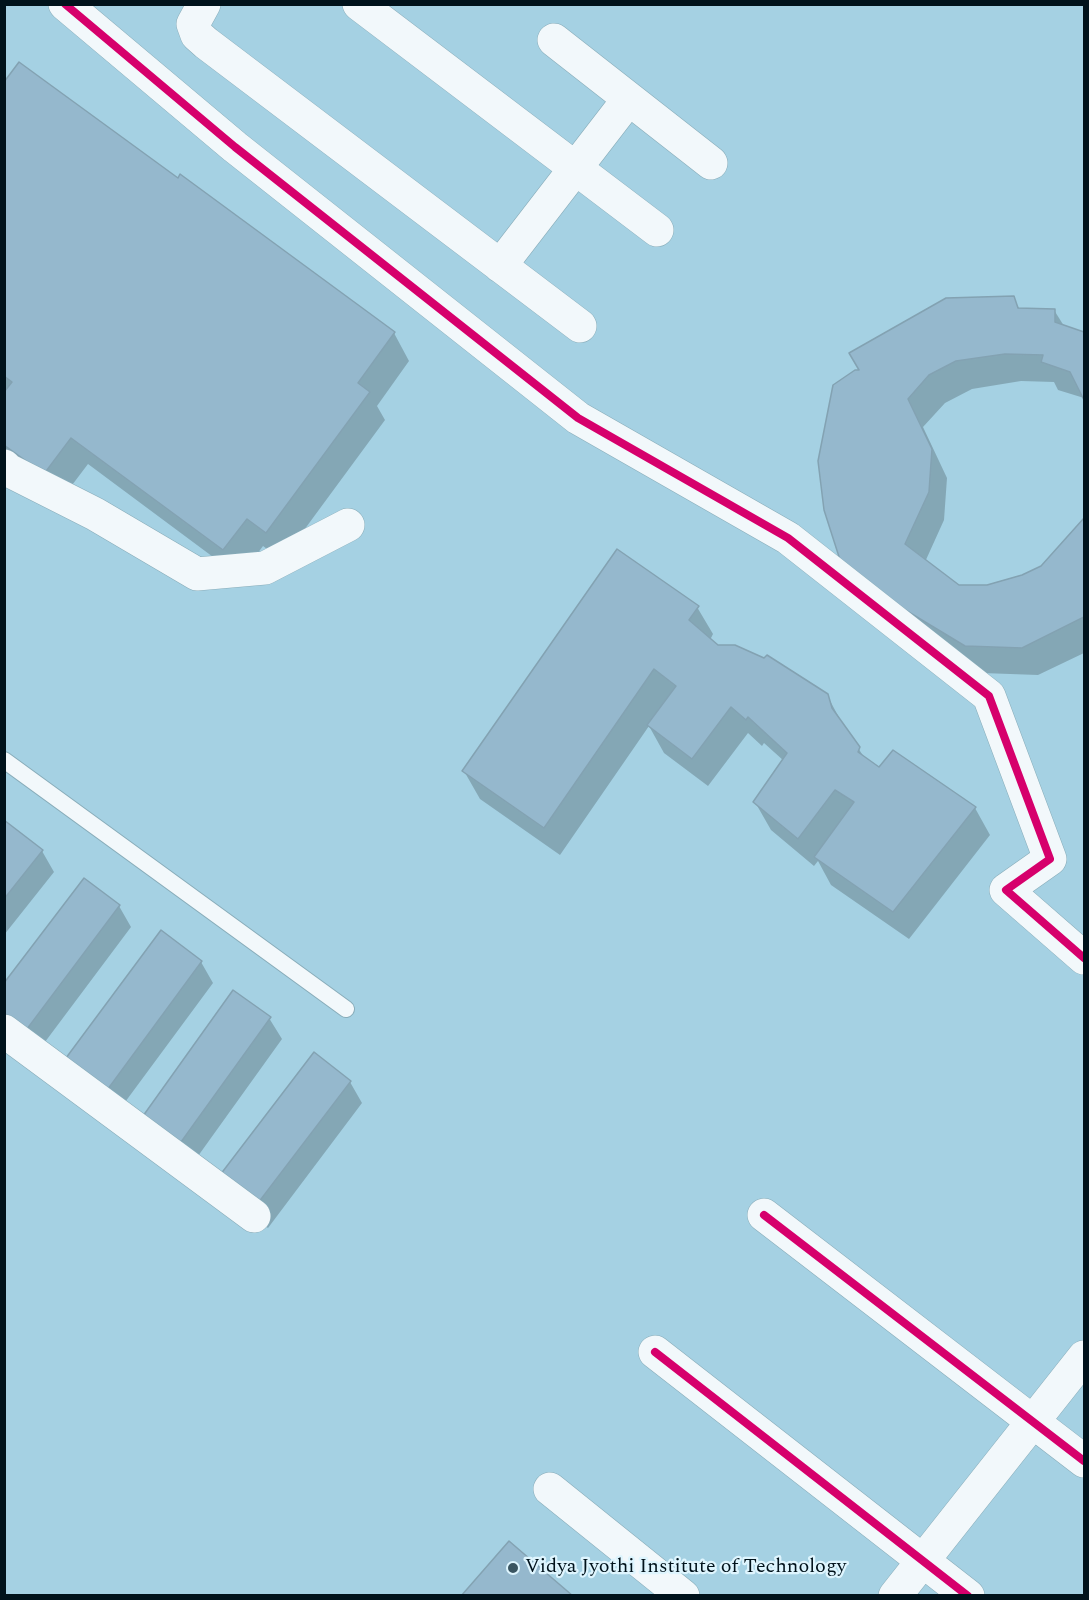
<!DOCTYPE html>
<html>
<head>
<meta charset="utf-8">
<style>
  body { margin:0 }
  #map { position:relative; width:1089px; height:1600px; overflow:hidden; background:#a5d1e3; font-family:Spectral,serif }
  canvas { display:block }
  .frame { position:absolute; inset:0; border:6px solid #00121b; pointer-events:none }
</style>
</head>
<body>
<div id="map">
<canvas width="1089" height="1600"></canvas>
<div class="frame"></div>
</div>
<script>
const g = document.querySelector('canvas').getContext('2d');
g.lineJoin = 'round';
function fill(path, color) { g.fillStyle = color; g.fill(path, 'evenodd'); }
function stroke(path, color, width, dash) { g.strokeStyle = color; g.lineWidth = width; g.lineCap = dash ? 'butt' : 'round'; g.setLineDash(dash || []); g.stroke(path); }
function write(font, color, halo, rows, align = 'center') {
  g.font = font + ' Spectral,serif'; g.lineWidth = 4.5; g.setLineDash([]); g.textBaseline = 'middle'; g.strokeStyle = halo; g.fillStyle = color; for (const [text, x, y, turn = 0] of rows) {
    g.save(); g.translate(x, y); g.rotate((+turn || 0) * Math.PI / 180); g.textAlign = isNaN(turn) ? turn : align; if (halo) g.strokeText(text, 0, 0); g.fillText(text, 0, 0); g.restore();
  }
}
fill(new Path2D(`
  M4,84L178,180L394,333L409,361L377,406L385,420L282,560L263,546L240,577L88,464L60,501L4,460V394L6,392L4,390Z
  M1013,297L1020,310H1054L1064,326L1084,333V398L1058,390L1054,382L1021,381L972,389L945,403L923,427L947,478L944,520L925,562L958,587L987,586L1022,577L1041,567L1084,520V653L1038,675L982,673L904,626L861,371Z
  M697,607L713,634L710,640L718,646L827,695L844,727L866,760L879,769L975,808L990,835L909,939L831,885L818,861L814,866L771,830L755,802L784,761L764,743L762,746L748,733L708,786L664,753L649,726L560,855L480,799L464,771Z
  M4,822L42,851L54,872L4,935Z
  M119,906L131,927L39,1050L4,1023V986Z
  M201,962L213,983L117,1113L77,1083Z
  M269,1018L282,1039L188,1170L152,1144Z
  M350,1082L362,1103L268,1228L231,1200Z`), '#0003');
const building = new Path2D(`
  M19,62L178,178L180,174L395,332L358,383L370,392L266,533L247,519L223,550L71,438L44,474L4,445V392L12,382L4,376V82Z
  M1014,296L1018,308L1055,309V322L1084,332V400L1070,372L1041,362L1043,355L1005,354L956,361L929,375L908,399L932,449L929,492L905,544L959,585H987L1022,575L1041,566L1084,518V617L1022,648L965,646L887,599L841,563L824,510L818,461L833,385L855,370H859L849,353L946,298Z
  M617,549L699,606L689,620L718,645H735L764,658L767,655L828,694L832,708L860,747L858,752L879,767L893,750L976,807L893,912L814,857L854,802L835,790L798,839L753,802L787,753L748,717L746,720L731,707L692,759L647,725L676,686L654,669L544,828L462,771Z
  M4,820L43,850L4,899Z
  M84,878L120,905L27,1029L4,1013V983Z
  M161,930L202,961L105,1093L63,1062Z
  M233,990L271,1017L176,1149L138,1123Z
  M314,1052L351,1081L255,1207L217,1179Z
  M509,1541L573,1596H461Z`);
fill(building, '#95b8cd');
stroke(building, '#83a2b2', 1.5);
const service = new Path2D(`
  M4,760L346,1009`);
const minor = new Path2D(`
  M65,4L235,147L578,418L788,538L989,696L1050,859L1006,890L1084,958
  M204,4L193,24L197,35L206,43L580,326
  M359,4L657,230
  M554,40L711,163
  M500,266L628,100
  M4,466L8,470L95,514L197,574L265,568L348,525
  M4,1031L254,1216
  M764,1215L1084,1461
  M655,1352L968,1596
  M550,1489L683,1596
  M895,1596L1084,1357`);
stroke(service, '#88acb9', 18);
stroke(minor, '#88acb9', 34);
stroke(service, '#f2f8fb', 16);
stroke(minor, '#f2f8fb', 33);
stroke(new Path2D(`
  M65,4L235,147L578,418L788,538L989,696L1050,859L1006,890L1084,958
  M764,1215L1084,1461
  M655,1352L968,1596`), '#d6006c', 8);
for (const [x, y, r, color] of [
  [513,1568,6,"#3a5561"]
]) { const dot = new Path2D(); dot.arc(x, y, r, 0, 2 * Math.PI); g.fillStyle = color; g.fill(dot); stroke(dot, '#def5fe', 2); }
write('20px', '#00121b', '#def5fe', [
  ["Vidya Jyothi Institute of Technology",525,1568]
], 'left');
</script>
</body>
</html>
